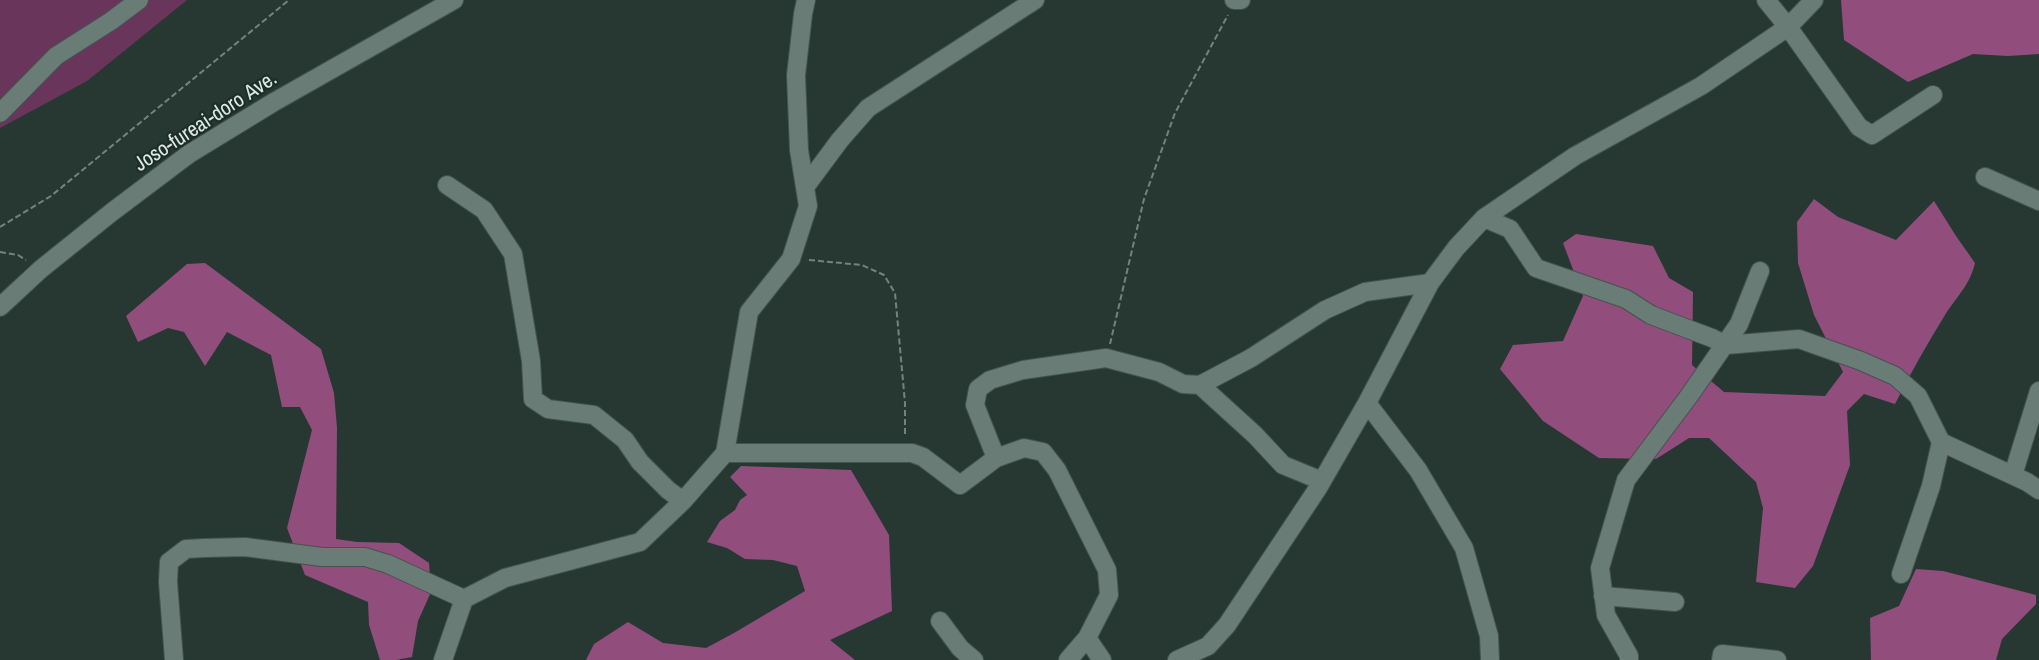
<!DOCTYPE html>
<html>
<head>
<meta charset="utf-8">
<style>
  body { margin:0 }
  canvas { display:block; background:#273833 }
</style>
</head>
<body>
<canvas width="2039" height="660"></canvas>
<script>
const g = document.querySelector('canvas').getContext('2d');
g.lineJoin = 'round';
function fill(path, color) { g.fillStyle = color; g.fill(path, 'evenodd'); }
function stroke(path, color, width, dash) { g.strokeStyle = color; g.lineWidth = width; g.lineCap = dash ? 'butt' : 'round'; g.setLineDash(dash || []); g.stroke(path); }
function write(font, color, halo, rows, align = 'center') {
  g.font = font + ' "Archivo Narrow",sans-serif'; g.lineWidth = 4.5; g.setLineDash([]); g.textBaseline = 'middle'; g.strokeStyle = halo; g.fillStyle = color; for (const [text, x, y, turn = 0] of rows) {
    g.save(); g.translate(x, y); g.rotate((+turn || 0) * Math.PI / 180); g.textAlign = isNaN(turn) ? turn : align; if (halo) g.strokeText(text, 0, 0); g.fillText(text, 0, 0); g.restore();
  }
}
fill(new Path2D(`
  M0,0H187L87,81L0,128Z`), '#6a355a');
fill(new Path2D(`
  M1841,0H2039V54L2008,56L1973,54L1908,82L1844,40Z
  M1814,199L1838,217L1896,240L1934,201L1956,236L1975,263C1970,285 1957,296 1945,315C1927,344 1910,374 1895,404L1864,394L1847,411L1850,465L1813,566L1795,588L1756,582L1763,508L1756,482L1709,438H1689L1656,459L1599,458L1543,421L1500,369L1513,345L1563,341L1583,296L1563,243L1576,234L1653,246L1669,278L1693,292L1692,365L1724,392L1825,396L1843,372L1814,315L1798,263L1797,222Z
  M205,263L321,349L334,393L337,428L336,539L357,542L399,543L429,563L431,592L418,621L412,657L396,660H380L369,625L368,602L305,575L287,528L312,430L300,407H282L271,355L227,332L205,366L184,332L168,328L138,342L126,316L187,264Z
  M741,466L851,470L889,535L892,611L830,640L855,660H586L594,644L628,622L663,643L706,648L734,633L805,591L797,566L773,560L745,559L727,548L707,542L720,521L735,510L740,500L747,495L730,477Z
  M1916,569L1943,571L2036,595V604L2002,639L1996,660H1871L1870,618L1899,606Z`), '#914d7c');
const minor = new Path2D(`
  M1234,0H1241
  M1766,0L1788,27L1859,127L1872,135L1933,95
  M0,113L56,56L111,21L139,0
  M1985,177L2039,201
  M447,185L484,210L513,254L531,361L533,399L548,409L594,415L625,440L640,462L668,490L683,501
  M805,187L840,140L868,108L1035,0
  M1484,218L1510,229L1536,268L1626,299L1651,315L1712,338L1726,345L1799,339L1861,361L1895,376L1918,396L1941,442L1931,486L1901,574
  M0,307L41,269L112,212L189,154L274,102L454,0
  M1200,385L1255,435L1283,465L1322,481
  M1367,403L1418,470L1464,548L1489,636L1490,660
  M1941,442L2027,482L2039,490
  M725,453H912L923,457L960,485L996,458L1024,448L1043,452L1057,470L1107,570L1109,595L1087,638L1102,660
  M996,458L975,405L978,389L990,380L1023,370L1106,358L1159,372L1183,384L1200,385L1251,358L1325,310L1365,292L1430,283
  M2013,475L2039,391
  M1603,596L1675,602
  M940,621L960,648L974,660
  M174,660L168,582L169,562L186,549L204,548L245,547L322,557H365L388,564L464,599
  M443,660L464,599L505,578L640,542L683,501L725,453L749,312L791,259L808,206L799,150L796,75L803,14L806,0
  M1068,660L1087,638
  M1177,660L1208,646L1227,625L1318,488L1367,403L1430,283L1456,248L1484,218L1575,156L1701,86L1788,27L1814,0
  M1629,660V656L1606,615L1600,568L1626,480L1689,396L1739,324L1760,271
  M1721,660L1722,654L1777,660`);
stroke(minor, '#455350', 20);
stroke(new Path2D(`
  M0,227L51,196L289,0
  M0,252L18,255L26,260
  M809,260L862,265L884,275L895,293L905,403V437
  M1110,344L1144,199L1175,113L1228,15`), '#74827e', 2, [6, 3]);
stroke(minor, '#697c76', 18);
write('21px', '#dee8e5', '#1d2e29', [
  ["Joso-fureai-doro Ave.",206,122,-33]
]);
</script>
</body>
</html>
